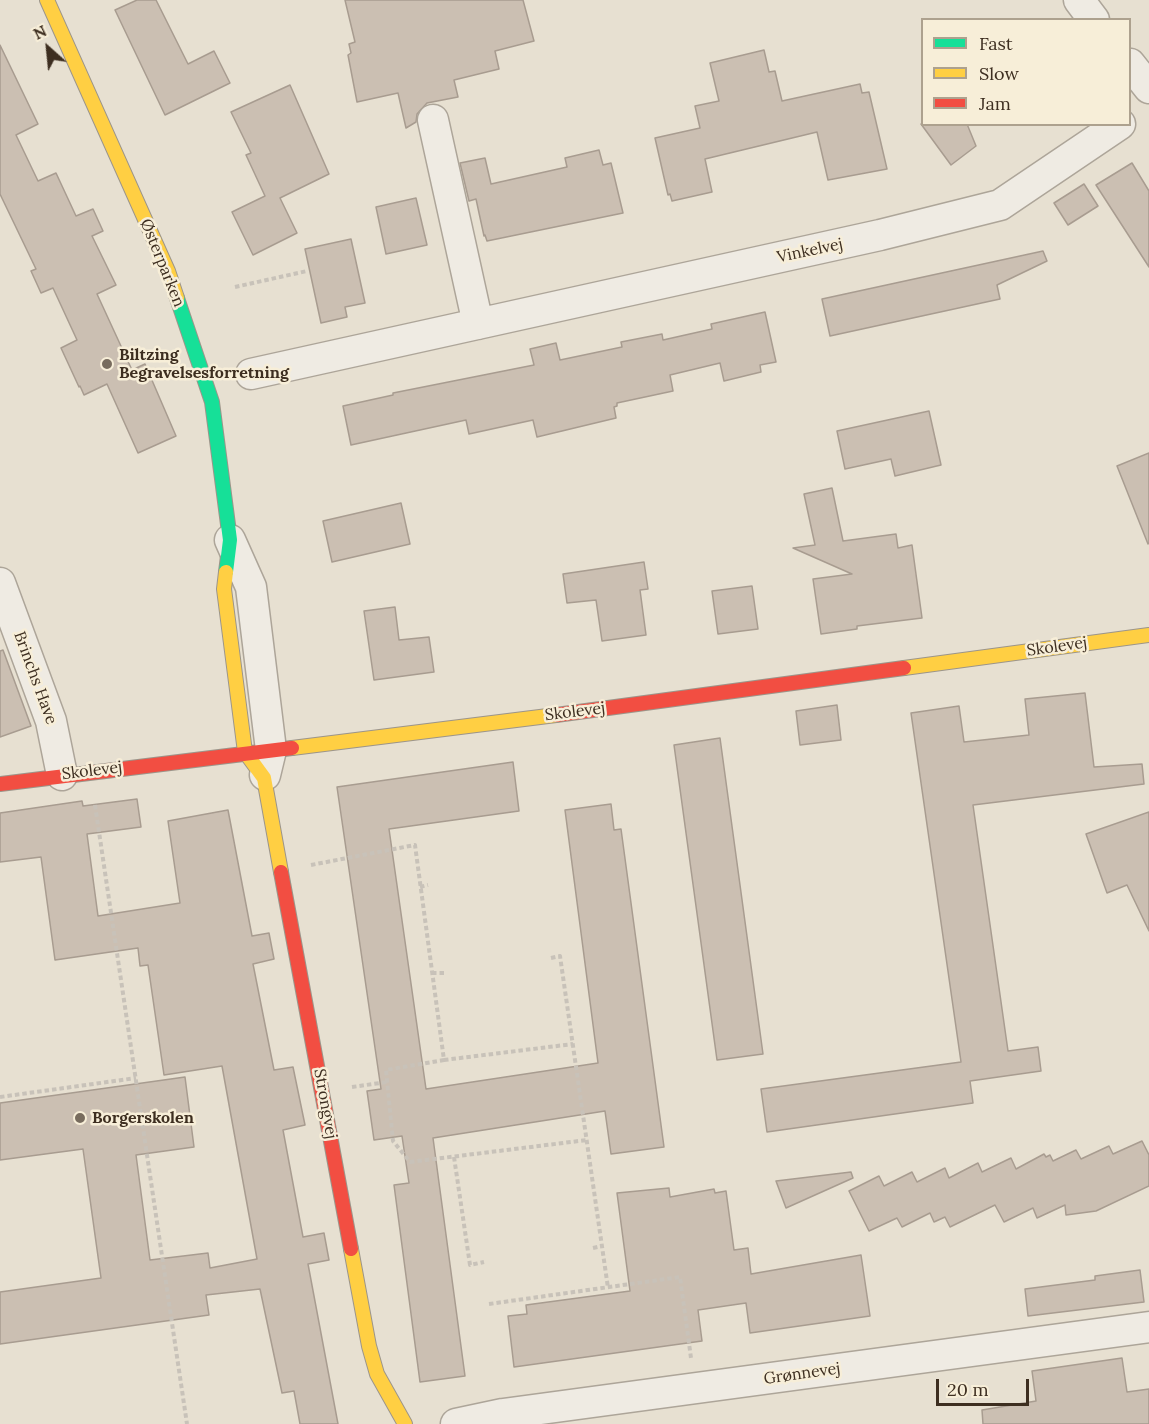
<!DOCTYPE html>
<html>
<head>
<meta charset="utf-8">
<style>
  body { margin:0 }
  #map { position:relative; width:1149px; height:1424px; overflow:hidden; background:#e7e0d1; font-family:Lora,serif }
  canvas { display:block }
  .legend { position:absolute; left:921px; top:18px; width:210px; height:108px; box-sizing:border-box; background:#f7eed8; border:2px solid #ada18e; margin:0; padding:8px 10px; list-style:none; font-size:18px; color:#3d2e20 }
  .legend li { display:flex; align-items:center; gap:12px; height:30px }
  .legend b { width:30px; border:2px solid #ada18e }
  .north { position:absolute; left:18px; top:18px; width:60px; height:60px; -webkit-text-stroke:4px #f7eed8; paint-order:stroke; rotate:333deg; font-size:16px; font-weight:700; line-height:24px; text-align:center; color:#3d2e20 }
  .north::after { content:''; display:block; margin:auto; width:21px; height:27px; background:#3d2e20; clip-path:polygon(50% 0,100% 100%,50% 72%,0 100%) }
  .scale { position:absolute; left:936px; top:1379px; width:93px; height:27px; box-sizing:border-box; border:3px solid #3d2e20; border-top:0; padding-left:8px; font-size:18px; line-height:21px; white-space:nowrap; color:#3d2e20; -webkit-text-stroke:4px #f7eed8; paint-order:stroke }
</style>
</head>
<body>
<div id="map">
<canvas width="1149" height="1424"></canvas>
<ul class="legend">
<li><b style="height:8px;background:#16e098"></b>Fast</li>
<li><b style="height:8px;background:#ffcf43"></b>Slow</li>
<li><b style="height:8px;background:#f24e42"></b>Jam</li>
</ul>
<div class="north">N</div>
<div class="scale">20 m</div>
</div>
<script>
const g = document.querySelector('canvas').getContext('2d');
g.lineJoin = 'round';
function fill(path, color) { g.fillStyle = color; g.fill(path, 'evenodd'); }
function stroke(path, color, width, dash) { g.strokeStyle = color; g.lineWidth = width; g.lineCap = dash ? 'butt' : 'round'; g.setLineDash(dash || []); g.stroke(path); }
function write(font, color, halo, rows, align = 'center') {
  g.font = font + ' Lora,serif'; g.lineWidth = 5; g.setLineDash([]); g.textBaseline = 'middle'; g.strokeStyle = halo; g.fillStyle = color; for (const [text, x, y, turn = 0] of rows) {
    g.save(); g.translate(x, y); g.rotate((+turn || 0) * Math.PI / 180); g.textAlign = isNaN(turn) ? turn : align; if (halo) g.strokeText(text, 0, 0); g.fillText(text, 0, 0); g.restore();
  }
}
const building = new Path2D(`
  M137,0H156L188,64L214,51L230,83L165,115L115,10Z
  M345,0H523L534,41L495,51L499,69L454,80L458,97L427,103L417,114L416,122L406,128L398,93L357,102L348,55L351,53L349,44L355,42Z
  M0,45L38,124L16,135L38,181L56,173L76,216L93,209L103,231L92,236L116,285L97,294L132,370L145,364L176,436L138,453L107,384L84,395L80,386L79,387L61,348L77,340L53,288L41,293L31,271L36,269L0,194Z
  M764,50L769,72L775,71L782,101L860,84L862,93L869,92L887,169L828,180L817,132L705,159L712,192L672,201L670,194L668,195L655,138L700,128L695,106L719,101L710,63Z
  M290,85L329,174L280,198L297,233L253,255L232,212L265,196L246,155L251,153L231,112Z
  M921,124H967L976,146L951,165Z
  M599,150L603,165L611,163L623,213L487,241L485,235L484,236L476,199L469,201L460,163L485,158L491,184L567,167L565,158Z
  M1132,163L1149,191V267L1096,185Z
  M1084,184L1098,206L1068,225L1054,203Z
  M416,198L427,245L386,254L376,207Z
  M351,239L365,303L345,307L347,317L321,323L305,249Z
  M1043,251L1047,261L997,285L1000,299L830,336L822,299Z
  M765,312L776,362L760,365L761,372L724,381L720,363L670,375L673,391L617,403V406L614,407L616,418L537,437L533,420L469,434L466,420L351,445L343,406L393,395V393L534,365L530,349L556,343L560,360L622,347L621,342L662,334L663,340L712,329L711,324Z
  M929,411L941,465L895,476L891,459L845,469L837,431Z
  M1149,453V543L1148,544L1117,466Z
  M832,488L843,541L896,534L898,548L912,545L922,618L857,626V629L821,634L813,579L852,574L793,548L815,545L804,494Z
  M401,503L410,544L332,562L323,521Z
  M644,562L648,589L640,590L646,635L602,641L596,600L567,603L563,574Z
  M752,586L758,629L718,634L712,591Z
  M395,607L399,640L429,637L434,672L374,680L364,611Z
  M3,650L31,726L0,737V651Z
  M1085,693L1094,767L1142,764L1144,784L973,805L1008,1051L1038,1047L1041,1071L970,1081L973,1103L767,1132L761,1089L961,1062L911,713L959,706L964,742L1029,735L1025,699Z
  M837,705L841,740L800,745L796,711Z
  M720,738L763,1054L717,1060L674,745Z
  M513,762L519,811L389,829L426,1089L598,1063L565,810L611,804L614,830L621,829L664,1147L611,1154L605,1111L433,1138L465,1376L420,1382L394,1185L409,1183L402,1136L374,1140L367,1091L381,1089L337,787Z
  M137,799L141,827L87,834L98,916L180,903L168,821L228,810L252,936L269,933L274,959L253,964L274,1070L293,1067L305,1125L283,1130L303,1237L324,1233L329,1260L308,1264L338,1424H300L294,1391L282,1393L260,1289L206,1295L209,1315L0,1344V1292L101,1278L83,1149L0,1160V1103L185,1077L194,1147L136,1155L150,1260L208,1253L210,1268L257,1259L222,1066L164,1075L148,965L140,966L138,948L55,960L41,857L0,862V813L82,801L83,806Z
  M1149,812V931L1127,885L1107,893L1086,834Z
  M1142,1141L1149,1155V1186L1096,1211L1066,1215L1065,1205L1037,1218L1033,1208L1004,1222L995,1205L950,1227L945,1217L934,1222L930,1213L902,1227L897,1218L869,1231L849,1191L879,1176L884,1186L912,1172L917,1182L945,1168L949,1178L978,1163L982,1172L1011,1158L1016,1169L1044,1154L1046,1157L1050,1155L1053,1161L1076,1150L1081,1159L1109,1146L1113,1154Z
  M851,1172L853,1178L786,1208L776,1181Z
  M669,1188L670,1197L714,1189L715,1193L726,1191L734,1250L748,1248L751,1274L861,1255L870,1316L750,1333L746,1303L698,1310L702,1341L514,1367L508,1316L527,1314L526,1305L630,1291L617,1193Z
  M1140,1270L1144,1302L1028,1316L1025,1289L1095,1280V1276Z
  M1122,1358L1127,1392L1149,1389V1424H983L982,1410L1036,1401L1032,1371Z`);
fill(building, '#cbbfb2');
stroke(building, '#a89c90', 1.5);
const street = new Path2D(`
  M1079,0L1094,20
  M1130,64L1149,88
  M433,120L478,324
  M251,374L880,235L1000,205L1120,124
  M230,540L251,587L271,750L265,775
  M0,583L51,721L62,775
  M456,1424L503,1414L1149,1327`);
const fast = new Path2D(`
  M177,298L212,402L230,540L226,572`);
const slow = new Path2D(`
  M47,0L168,271L177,298
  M226,572L224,589L245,752L264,778L281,872
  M904,668L1149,635
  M292,748L556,715
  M351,1249L369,1346L377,1374L405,1424`);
const jam = new Path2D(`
  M556,715L904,668
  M0,784L292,748
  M281,872L351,1249`);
stroke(street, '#ada599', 33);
stroke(fast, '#9c958a', 16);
stroke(slow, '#9c958a', 16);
stroke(jam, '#9c958a', 16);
stroke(new Path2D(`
  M235,287L307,271
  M95,805L187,1424
  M311,865L415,845L444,1060L386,1070L393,1141L410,1162L587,1140
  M420,887L428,885
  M551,958L560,956L608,1288
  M432,973H446
  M444,1060L573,1044
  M352,1087L387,1082
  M0,1097L136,1078
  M454,1157L470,1265L484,1262
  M593,1248L602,1246
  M489,1304L680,1277L691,1358`), '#c8c2b9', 4, [4.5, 3]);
stroke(street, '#efebe3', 30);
stroke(fast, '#16e098', 14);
stroke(slow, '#ffcf43', 14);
stroke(jam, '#f24e42', 14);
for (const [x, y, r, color] of [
  [107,364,6,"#786c5e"],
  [80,1118,6,"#786c5e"]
]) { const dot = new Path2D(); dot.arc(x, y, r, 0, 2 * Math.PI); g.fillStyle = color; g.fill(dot); stroke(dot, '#f7eed8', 2); }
write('16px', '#3d2e20', '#f7eed8', [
  ["Vinkelvej",810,251,-12],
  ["Østerparken",162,263,68],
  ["Skolevej",1057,647,-8],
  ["Brinchs Have",35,678,70],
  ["Skolevej",575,712,-7],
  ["Skolevej",92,771,-7],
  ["Strongvej",325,1104,80],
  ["Grønnevej",802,1374,-8]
]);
write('bold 16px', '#3d2e20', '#f7eed8', [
  ["Biltzing",119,355],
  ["Begravelsesforretning",119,373],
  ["Borgerskolen",92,1118]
], 'left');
</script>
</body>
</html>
